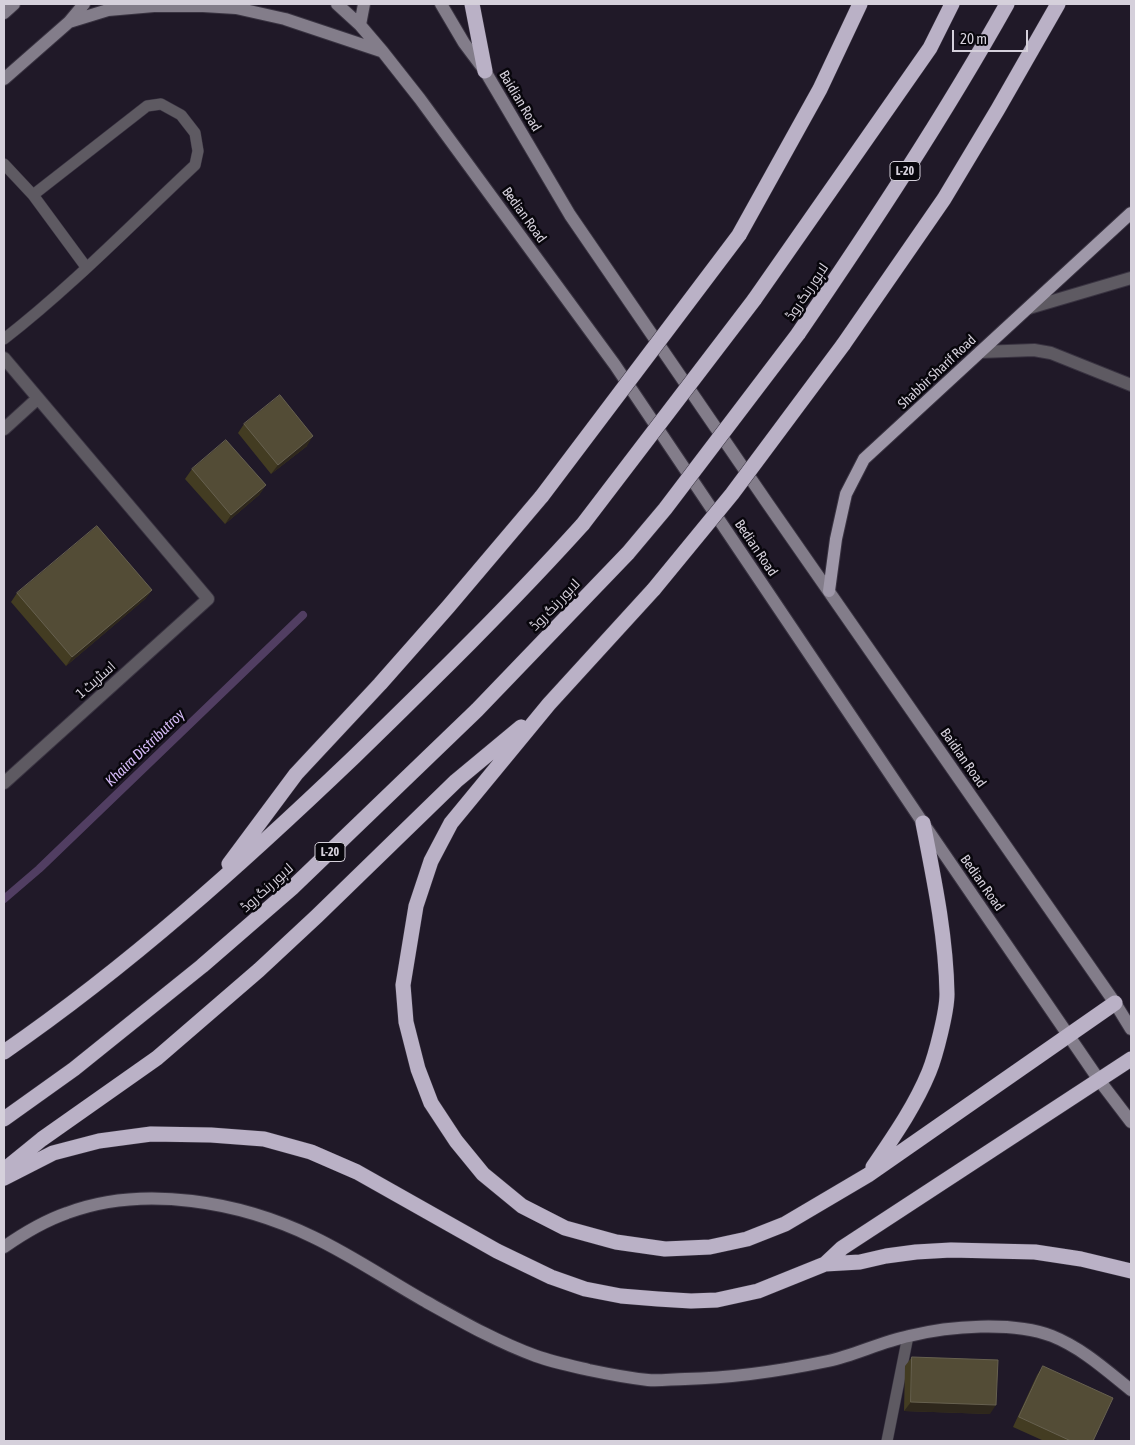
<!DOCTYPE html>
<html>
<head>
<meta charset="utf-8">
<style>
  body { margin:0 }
  #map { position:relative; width:1135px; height:1445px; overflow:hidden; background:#201928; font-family:"Asap Condensed",sans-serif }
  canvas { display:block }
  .frame { position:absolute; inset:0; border:5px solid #d5d0db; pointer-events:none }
  .scale { position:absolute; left:952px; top:30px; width:76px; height:22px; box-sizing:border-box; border:2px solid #d5d0db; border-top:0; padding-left:6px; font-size:15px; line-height:18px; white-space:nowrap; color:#d5d0db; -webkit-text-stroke:4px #08060c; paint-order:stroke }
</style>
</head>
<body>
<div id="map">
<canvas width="1135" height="1445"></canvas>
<div class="frame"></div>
<div class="scale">20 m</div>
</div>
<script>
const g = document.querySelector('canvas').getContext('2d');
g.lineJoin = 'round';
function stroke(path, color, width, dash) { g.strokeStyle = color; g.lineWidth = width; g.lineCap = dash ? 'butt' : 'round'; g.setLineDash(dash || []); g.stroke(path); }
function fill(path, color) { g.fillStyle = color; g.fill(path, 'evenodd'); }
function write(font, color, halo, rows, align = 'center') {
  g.font = font + ' "Asap Condensed",Cairo,sans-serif'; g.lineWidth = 5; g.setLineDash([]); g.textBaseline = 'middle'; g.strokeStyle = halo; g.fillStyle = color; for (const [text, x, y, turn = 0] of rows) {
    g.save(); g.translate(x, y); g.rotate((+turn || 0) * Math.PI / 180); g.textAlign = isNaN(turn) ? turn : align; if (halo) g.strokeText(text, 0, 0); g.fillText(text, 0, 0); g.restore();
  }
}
stroke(new Path2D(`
  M4,899L39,869L303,615`), '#513e62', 8);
const lane = new Path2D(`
  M4,164L33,195
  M4,339C71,287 133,223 195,165L198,151L195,133L181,115L161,104L147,106L33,195L86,267
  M887,1441L908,1336`);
const street = new Path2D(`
  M1029,308L1131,278
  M980,352L1034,350L1051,353L1131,385
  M4,358L208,599L4,783
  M4,429L37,399`);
const secondary = new Path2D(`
  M337,4L360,25L383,52L420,99L615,365L923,823L1099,1080L1131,1122
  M441,4L464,43L485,71L570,215L768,504L1115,1003L1131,1029
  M4,13L14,4
  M69,22L108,10L154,6H203L236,8L285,19L381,51
  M360,25L364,4
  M4,79L69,22L84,4
  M4,1247C24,1233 44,1221 67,1213C144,1184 241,1202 313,1237C351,1255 386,1279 423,1300C459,1320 497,1342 536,1356C553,1362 572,1366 589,1370C608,1374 629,1378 648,1380C660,1381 673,1379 685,1379C733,1378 780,1371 828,1361C855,1355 881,1342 909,1336C949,1326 1012,1321 1052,1336C1082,1348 1106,1370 1131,1390`);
const primary = new Path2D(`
  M829,591L836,539L846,494L864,459L1131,213`);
const highway = new Path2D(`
  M472,4L485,71
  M739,235L820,89L860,4
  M754,300L930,48L952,4
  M798,334C871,227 943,118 1007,4
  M843,345L944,199L998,109L1058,4
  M654,589L549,704L451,823L431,861L416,906L403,985L406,1022L418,1069L431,1103L456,1141L483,1174L522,1206L565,1228L616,1242L665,1249L710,1247L747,1239L785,1224L868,1175L1115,1003
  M229,864L296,774L380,684L448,607L542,496
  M4,1052C130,965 243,863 354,757C432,681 510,605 583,524
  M4,1119L74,1069L202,966L292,888L477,710L628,553
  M873,1167C894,1136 915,1106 929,1072C936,1055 947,1011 947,994C946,936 934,879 923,823
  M4,1170L42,1139L157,1058L259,970L317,916L456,781L521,727
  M4,1178L53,1153L99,1141L151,1134L211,1135L264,1139L311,1152L357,1172L497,1251L551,1277L585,1289L621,1296L658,1299L691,1301L717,1300L758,1291L825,1264L842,1248L1131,1059
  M825,1264L860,1262L886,1256L916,1252L951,1250L1035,1252L1081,1259L1131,1271`);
stroke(lane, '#393341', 12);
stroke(street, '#393341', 14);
stroke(secondary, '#393341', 14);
stroke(primary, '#393341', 14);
stroke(highway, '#393341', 16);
stroke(lane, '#5e5a62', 11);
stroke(street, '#5e5a62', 12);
stroke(secondary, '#837d8a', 12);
stroke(primary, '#9f98a9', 12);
stroke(highway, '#bab1c6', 15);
const highwayBridge = new Path2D(`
  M542,496L739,235
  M583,524L754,300
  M628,553L665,509L798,334
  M654,589L732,494L843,345`);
stroke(highwayBridge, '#393341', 16, []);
stroke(highwayBridge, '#bab1c6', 15);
fill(new Path2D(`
  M244,424L307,446L271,474L238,433Z
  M192,469L266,485L259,495L225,524L185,479Z
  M152,590L145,599L66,666L11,602L17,593Z
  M912,1357L990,1414L904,1411L905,1366Z
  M1043,1366L1093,1441H1044L1013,1427L1037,1375Z`), '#433c22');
fill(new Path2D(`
  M313,436L307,446L271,474L278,465Z
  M266,485L259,495L225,524L231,515Z
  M152,590L145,599L66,666L72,657Z
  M911,1402L996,1405L990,1414L904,1411Z`), '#2e271c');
const building = new Path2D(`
  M280,395L313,436L278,465L244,424Z
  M226,440L266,485L231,515L192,469Z
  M97,526L152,590L72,657L17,593Z
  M912,1357L998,1360L996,1405L911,1402Z
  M1043,1366L1113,1398L1093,1441H1071L1019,1417Z`);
fill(building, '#534c36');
stroke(building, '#676150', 1);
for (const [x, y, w] of [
  [905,171,30],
  [330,852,30]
]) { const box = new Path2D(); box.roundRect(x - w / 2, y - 9.5, w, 19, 4); g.fillStyle = '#08060c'; g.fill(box); stroke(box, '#d5d0db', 1); }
write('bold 12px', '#d5d0db', null, [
  ["L-20",905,171],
  ["L-20",330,852]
]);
write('14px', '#d5d0db', '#08060c', [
  ["Baidian Road",520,101,59],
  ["Bedian Road",524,215,54],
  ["لاہور رنگ روڈ",807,292,-56],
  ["Shabbir Sharif Road",937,372,-43],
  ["Bedian Road",756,548,56],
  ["لاہور رنگ روڈ",555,605,-46],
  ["اسٹریٹ 1",96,680,-42],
  ["Baidian Road",963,758,55],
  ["Bedian Road",982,883,55],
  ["لاہور رنگ روڈ",267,888,-42]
]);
write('italic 15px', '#d5bbf7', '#08060c', [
  ["Khaira Distributroy",145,748,-44]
]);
</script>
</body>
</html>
